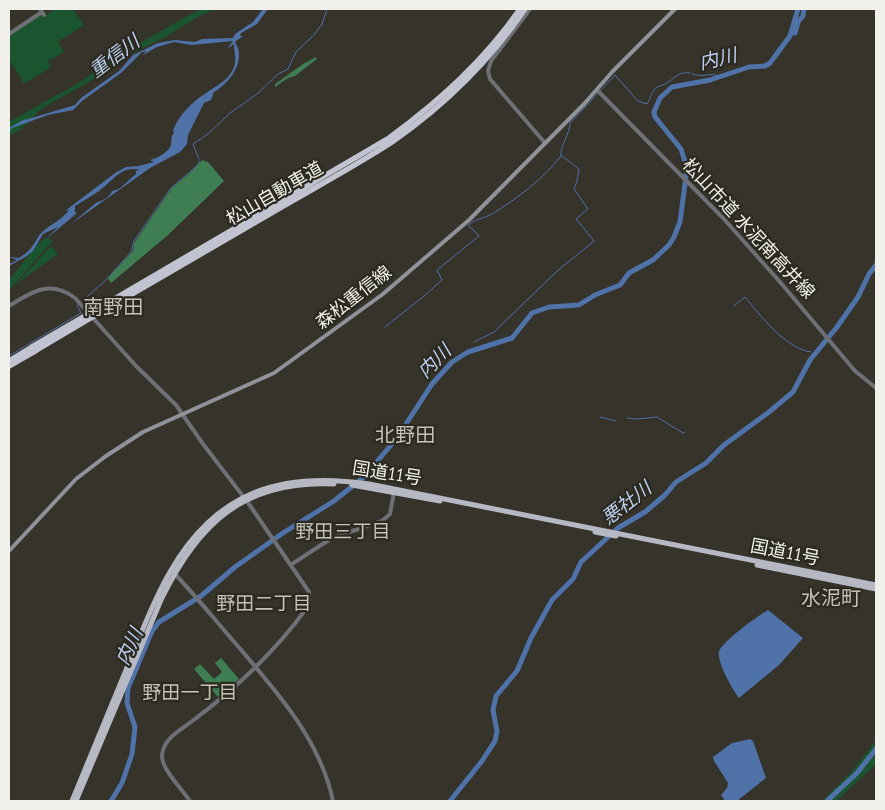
<!DOCTYPE html>
<html>
<head>
<meta charset="utf-8">
<style>
  body { margin:0 }
  #map { position:relative; width:885px; height:810px; overflow:hidden; background:#35332a; font-family:"PT Sans Narrow",sans-serif }
  canvas { display:block }
  .frame { position:absolute; inset:0; border:10px solid #f1f0ea; pointer-events:none }
</style>
</head>
<body>
<div id="map">
<canvas width="885" height="810"></canvas>
<div class="frame"></div>
</div>
<script>
const g = document.querySelector('canvas').getContext('2d');
g.lineJoin = 'round';
function fill(path, color) { g.fillStyle = color; g.fill(path, 'evenodd'); }
function stroke(path, color, width, dash) { g.strokeStyle = color; g.lineWidth = width; g.lineCap = dash ? 'butt' : 'round'; g.setLineDash(dash || []); g.stroke(path); }
function write(font, color, halo, rows, align = 'center') {
  g.font = font + ' "PT Sans Narrow","Noto Sans JP",sans-serif'; g.lineWidth = 4.5; g.setLineDash([]); g.textBaseline = 'middle'; g.strokeStyle = halo; g.fillStyle = color; for (const [text, x, y, turn = 0] of rows) {
    g.save(); g.translate(x, y); g.rotate((+turn || 0) * Math.PI / 180); g.textAlign = isNaN(turn) ? turn : align; if (halo) g.strokeText(text, 0, 0); g.fillText(text, 0, 0); g.restore();
  }
}
fill(new Path2D(`
  M55,9H73L84,25L58,42L64,52L48,61L51,67L24,84L9,59V36L41,15L43,17Z
  M200,9H215L201,15L165,37L137,51L124,54L94,79L41,109L20,130L9,135V122L80,82L110,61L126,48L129,49Z
  M45,238H49L53,241L9,290V279C23,266 30,249 45,238Z
  M51,246L58,254L15,285Z
  M876,740V762L874,766L836,801H822L853,770Z`), '#1a5530');
fill(new Path2D(`
  M316,57L317,59L295,76L288,78L275,87V84L303,64Z
  M202,160L208,162L224,181L168,235L111,283L108,278L133,251L134,243L172,188L190,173Z
  M221,658L239,679L218,697L194,669L200,664L214,679L222,672L215,663Z`), '#3f7e53');
fill(new Path2D(`
  M263,9H268L257,24L241,33L240,36H243L235,42C247,60 230,83 214,92L211,100L204,103L188,135L187,144L180,152L150,168L71,224L97,202C103,201 110,197 112,191L119,189L136,174V171L140,170C121,165 112,182 99,191C92,196 83,201 75,206V212L77,213L45,240L58,227L43,234L33,251L27,256L9,266V264L17,260L9,257L19,258C23,255 28,252 31,248C36,242 37,237 42,232C51,224 63,219 69,210L65,211L115,173L126,167L138,166L154,162L150,160C156,159 169,152 171,145C172,140 170,138 174,133L173,130C179,115 192,102 206,93C217,85 232,79 235,63C236,57 234,50 234,44L227,49L233,41L191,45L174,42L157,47L143,55L146,51L142,52L121,73L82,101L73,110L48,115L12,128L9,132V128L25,119V120L75,105L81,98L119,71L133,55L158,43L175,40L195,42L202,39L233,38L235,34L253,22Z
  M768,610L803,638L779,665L739,698C733,690 717,663 719,652C720,643 759,615 768,610Z
  M750,739L753,741L766,778L737,801H725L721,795L727,788L728,783L714,761L713,757L732,743Z`), '#4f72a9');
stroke(new Path2D(`
  M692,74C703,78 709,72 720,76
  M199,159L193,144L208,134L230,113L257,94L278,74L288,69L296,52L314,35L322,24L327,9
  M82,301L106,280L131,252L134,241L171,188L198,165L199,161
  M734,306L745,297C760,315 786,349 811,352
  M385,327L424,296L442,280L437,270L479,236L468,225C475,219 485,218 492,214C518,198 543,179 561,156C560,145 570,134 570,123L615,75L638,101L647,104C650,100 651,93 654,90C657,86 661,86 665,84C675,79 677,71 690,73
  M474,342L494,332L556,272L594,241L576,219L588,209L574,189L577,181L579,169L562,156
  M9,356L81,313L77,305
  M600,417L616,421
  M627,418L637,419L657,417L683,433L685,432`), '#4f72a9', 1);
stroke(new Path2D(`
  M795,33L798,22L803,16L804,9
  M111,801L122,783L132,754L135,727L127,703L128,688L152,631L159,622L201,596L235,567L283,533L334,501L364,477L397,438L432,384L452,362L468,352L512,338L532,313L549,307L579,305L595,295L620,285L629,273L653,260L669,245L674,237L680,222L687,168L681,149L655,117L654,112L660,98L672,87L710,80L749,67L765,66L770,63L790,36L798,9
  M450,801L482,761L495,741L497,731L493,710L496,696L517,671L531,638L552,600L573,579L581,562L618,528L645,512L665,495L676,482L706,463L724,445L769,412L793,392L810,360L837,327L858,297L869,274L876,265
  M827,801L857,773L876,749`), '#4f72a9', 5);
stroke(new Path2D(`
  M40,9L44,15
  M530,9L491,61L488,71L490,79L545,143
  M9,34L42,12
  M597,90L723,218L780,282L855,371L876,388
  M9,306C31,292 50,279 75,298L136,366L176,405L203,444L249,504L309,592V601L306,609C274,653 234,690 191,722C179,731 163,739 162,756C162,770 183,790 190,801
  M292,564L332,538L382,521L390,514L394,492
  M173,572C195,595 215,620 236,644C276,691 320,739 333,801`), '#6f7075', 4);
stroke(new Path2D(`
  M9,551L76,479L106,456L143,432L274,373L383,294L469,220L584,104L613,71L675,9`), '#90929a', 4);
stroke(new Path2D(`
  M352,485L440,501
  M595,532L616,536
  M757,565L876,589
  M72,801C92,753 111,706 131,658C143,629 154,599 170,572C216,491 281,471 369,484L876,585
  M76,801L161,600C198,523 244,480 334,484`), '#b6b8c3', 5);
stroke(new Path2D(`
  M92,312L389,138C439,101 484,61 520,9
  M94,316C155,280 217,245 278,209C316,187 355,166 392,142C445,105 489,62 525,9
  M9,361L32,347
  M9,366L35,351`), '#c1c4d0', 5.5);
stroke(new Path2D(`
  M32,347L92,312
  M35,351L94,316`), '#c1c4d0', 5.5);
write('18px', '#f1f0ea', '#2b2920', [
  ["松山自動車道",275,194,-30],
  ["松山市道 水泥南高井線",748,229,47],
  ["森松重信線",354,298,-38],
  ["国道11号",387,474,9],
  ["国道11号",785,553,11]
]);
write('italic 19px', '#bcd1f1', '#2b2920', [
  ["重信川",115,57,-37],
  ["内川",718,60,-13],
  ["内川",435,362,-45],
  ["悪社川",627,504,-38],
  ["内川",130,647,-65]
]);
write('19px', '#c4c1b5', '#2b2920', [
  ["野田三丁目",343,533],
  ["野田二丁目",264,605],
  ["野田一丁目",190,694]
]);
write('20px', '#c4c1b5', '#2b2920', [
  ["南野田",113,308],
  ["北野田",405,436],
  ["水泥町",831,599]
]);
</script>
</body>
</html>
